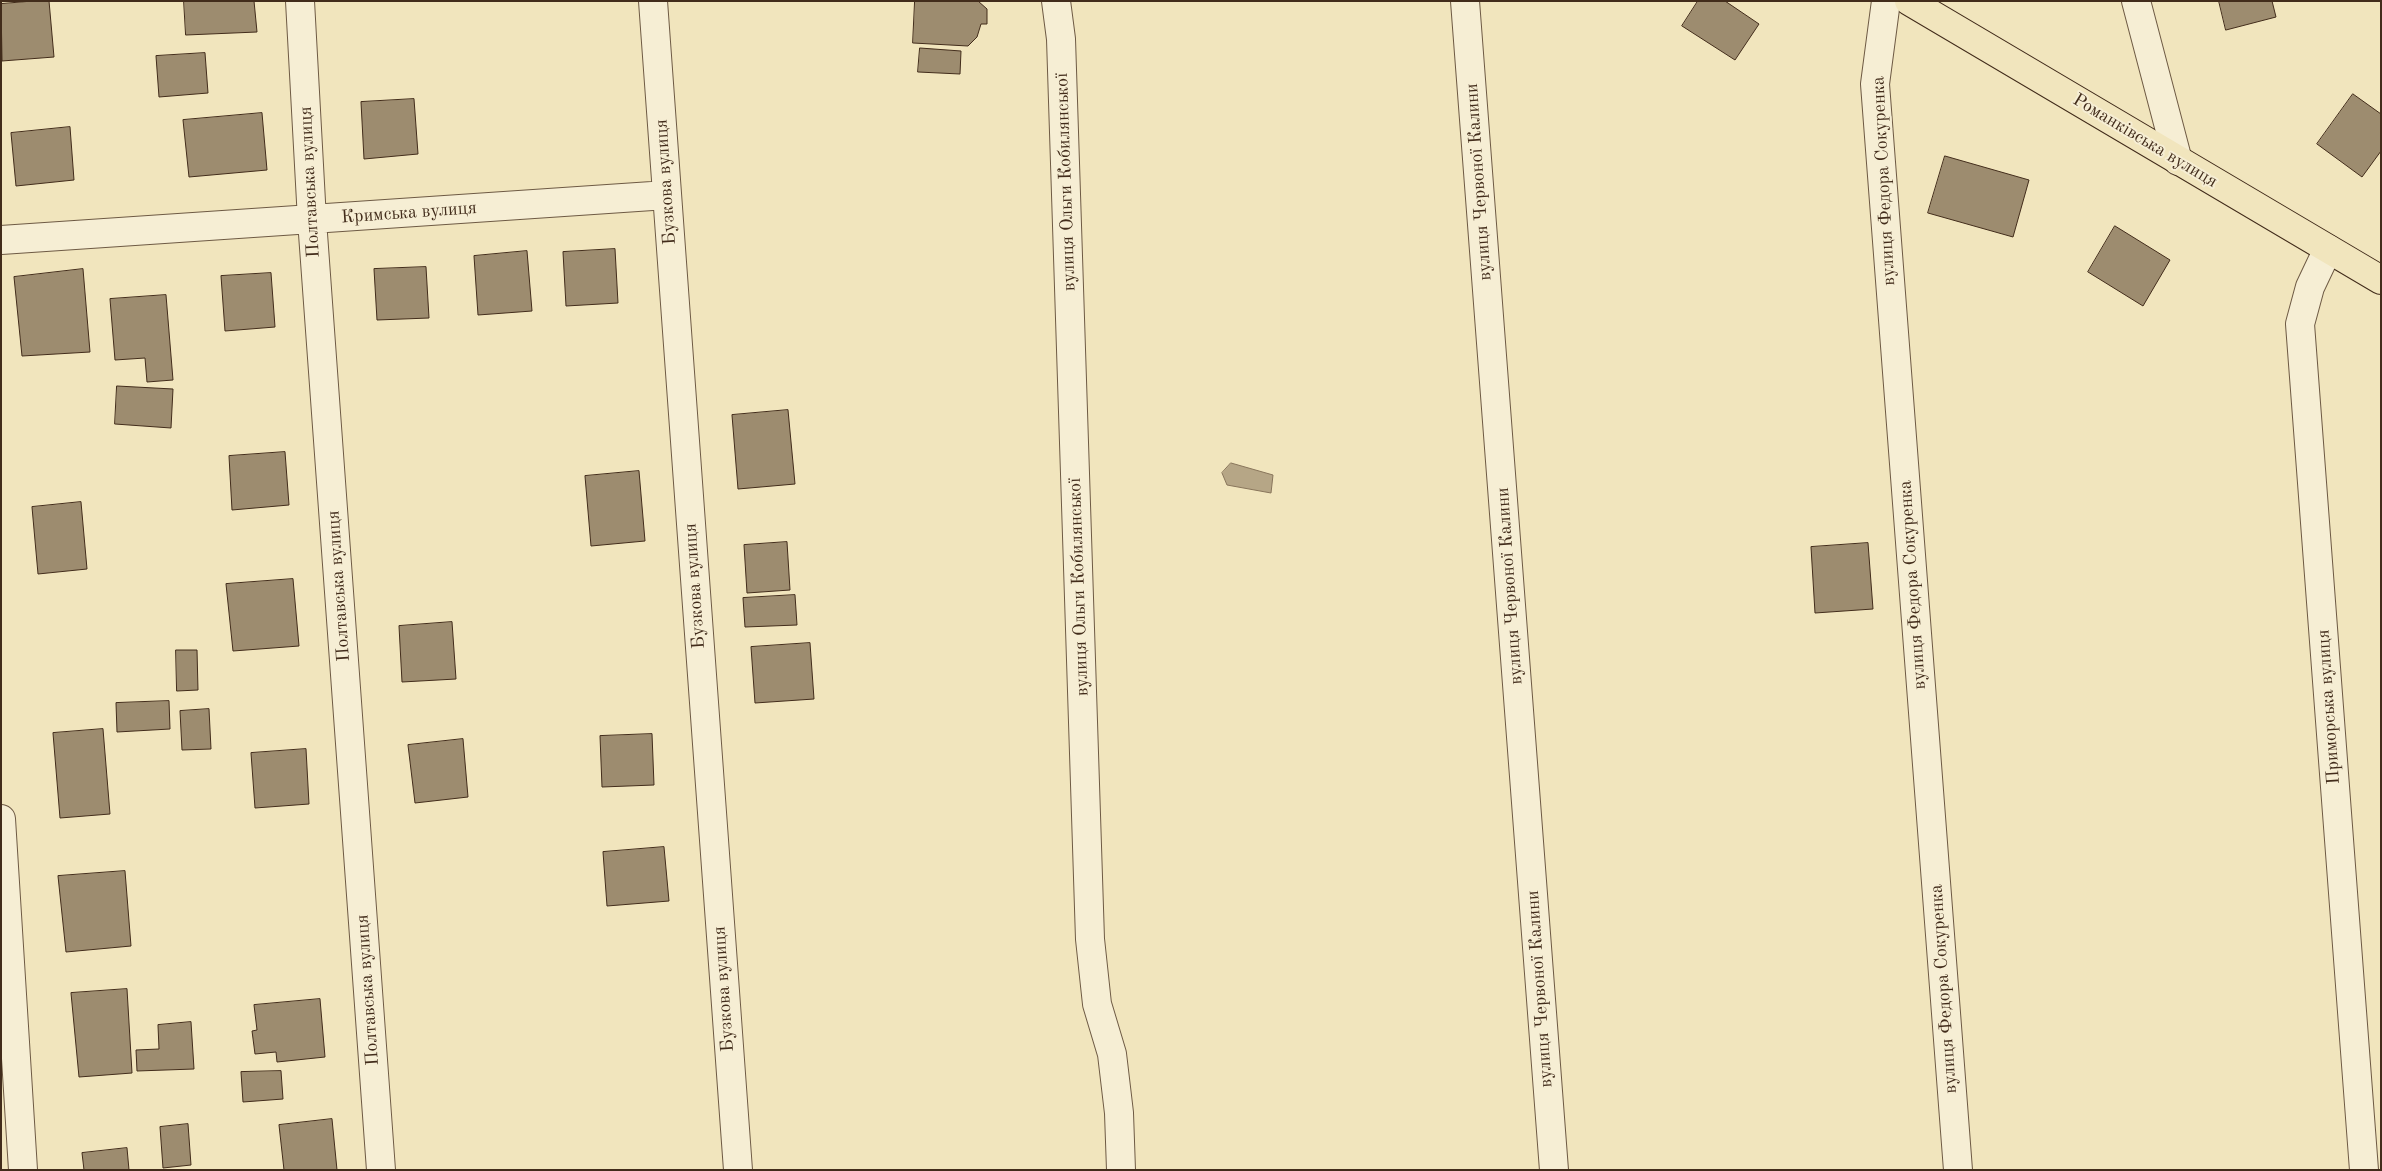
<!DOCTYPE html>
<html>
<head>
<meta charset="utf-8">
<style>
  body { margin:0 }
  #map { position:relative; width:2382px; height:1171px; overflow:hidden; background:#f1e5bd; font-family:"Old Standard TT",serif }
  canvas { display:block }
  .frame { position:absolute; inset:0; border:2px solid #422c1b; pointer-events:none }
</style>
</head>
<body>
<div id="map">
<canvas width="2382" height="1171"></canvas>
<div class="frame"></div>
</div>
<script>
const g = document.querySelector('canvas').getContext('2d');
g.lineJoin = 'round';
function fill(path, color) { g.fillStyle = color; g.fill(path, 'evenodd'); }
function stroke(path, color, width, dash) { g.strokeStyle = color; g.lineWidth = width; g.lineCap = dash ? 'butt' : 'round'; g.setLineDash(dash || []); g.stroke(path); }
function write(font, color, halo, rows, align = 'center') {
  g.font = font + ' "Old Standard TT",serif'; g.lineWidth = 4; g.setLineDash([]); g.textBaseline = 'middle'; g.strokeStyle = halo; g.fillStyle = color; for (const [text, x, y, turn = 0] of rows) {
    g.save(); g.translate(x, y); g.rotate((+turn || 0) * Math.PI / 180); g.textAlign = isNaN(turn) ? turn : align; if (halo) g.strokeText(text, 0, 0); g.fillText(text, 0, 0); g.restore();
  }
}
const water = new Path2D(`
  M1231,463L1273,475L1271,493L1227,485L1222,473Z`);
fill(water, '#b6a686');
stroke(water, '#88755b', 1);
const building = new Path2D(`
  M33,1H49L54,57L2,61L1,4Z
  M184,1H254L257,32L186,35Z
  M915,1H978L987,9V24H981L977,37L968,46L913,43Z
  M1698,1H1725L1759,24L1735,60L1682,26Z
  M2219,1H2272L2276,17L2226,30Z
  M920,48L961,51L960,74L918,72Z
  M205,53L208,93L159,97L156,56Z
  M2353,94L2381,114V151L2362,177L2317,144Z
  M414,99L418,154L364,159L361,102Z
  M262,113L267,170L189,177L183,120Z
  M70,127L74,180L16,186L11,133Z
  M1945,156L2029,180L2013,237L1928,213Z
  M2115,226L2170,260L2143,306L2088,272Z
  M615,249L618,303L566,306L563,252Z
  M527,251L532,311L478,315L474,256Z
  M426,267L429,318L377,320L374,269Z
  M83,269L90,352L22,356L14,277Z
  M271,273L275,327L225,331L221,276Z
  M166,295L173,380L147,382L145,358L115,360L110,299Z
  M117,386L173,389L171,428L115,424Z
  M788,410L795,484L738,489L732,415Z
  M285,452L289,505L232,510L229,456Z
  M639,471L645,541L591,546L585,476Z
  M81,502L87,569L38,574L32,507Z
  M787,542L790,590L747,593L744,545Z
  M1868,543L1873,609L1815,613L1811,547Z
  M293,579L299,646L233,651L226,584Z
  M795,595L797,625L745,627L743,598Z
  M452,622L456,679L402,682L399,626Z
  M810,643L814,699L755,703L751,647Z
  M176,650H197L198,690L177,691Z
  M169,701L170,729L117,732L116,703Z
  M209,709L211,749L182,750L180,711Z
  M103,729L110,814L60,818L53,733Z
  M652,734L654,785L602,787L600,736Z
  M463,739L468,797L415,803L408,745Z
  M306,749L309,804L255,808L251,753Z
  M664,847L669,901L607,906L603,852Z
  M125,871L131,946L66,952L58,876Z
  M127,989L132,1073L79,1077L71,993Z
  M320,999L325,1057L277,1062L276,1052L255,1054L252,1031L257,1030L254,1005Z
  M191,1022L194,1069L137,1071L136,1050L159,1049L158,1025Z
  M281,1071L283,1099L243,1102L241,1072Z
  M332,1119L337,1170H284L279,1125Z
  M188,1124L191,1165L163,1168L160,1127Z
  M127,1148L129,1170H84L82,1153Z`);
fill(building, '#9d8c6f');
stroke(building, '#422c1b', 1);
const minor = new Path2D(`
  M300,1L312,220L381,1170
  M653,1L738,1170
  M1056,1L1061,39L1090,939L1097,1004L1112,1054L1119,1113L1121,1170
  M1465,1L1554,1170
  M1886,1L1875,84L1958,1170
  M2136,1L2178,161
  M1,240L667,195
  M2328,249L2310,287L2300,324L2364,1170
  M1,819L23,1170`);
const major = new Path2D(`
  M1909,1L2381,280`);
stroke(minor, '#6e5a44', 30);
stroke(major, '#422c1b', 30);
stroke(minor, '#f6eed4', 28);
stroke(major, '#f1e5bd', 28);
write('18px', '#422c1b', '#f6eed4', [
  ["Романківська вулиця",2145,141,31],
  ["вулиця Федора Сокуренка",1884,181,-93],
  ["Полтавська вулиця",310,182,-93],
  ["Бузкова вулиця",666,182,-94],
  ["вулиця Ольги Кобилянської",1066,182,-92],
  ["вулиця Червоної Калини",1479,182,-94],
  ["Кримська вулиця",409,213,-4],
  ["вулиця Федора Сокуренка",1913,585,-94],
  ["Полтавська вулиця",339,586,-94],
  ["Бузкова вулиця",695,586,-94],
  ["вулиця Червоної Калини",1510,586,-94],
  ["вулиця Ольги Кобилянської",1079,587,-92],
  ["Приморська вулиця",2329,707,-94],
  ["Бузкова вулиця",724,989,-94],
  ["вулиця Червоної Калини",1540,989,-94],
  ["вулиця Федора Сокуренка",1944,989,-94],
  ["Полтавська вулиця",368,990,-94]
]);
</script>
</body>
</html>
